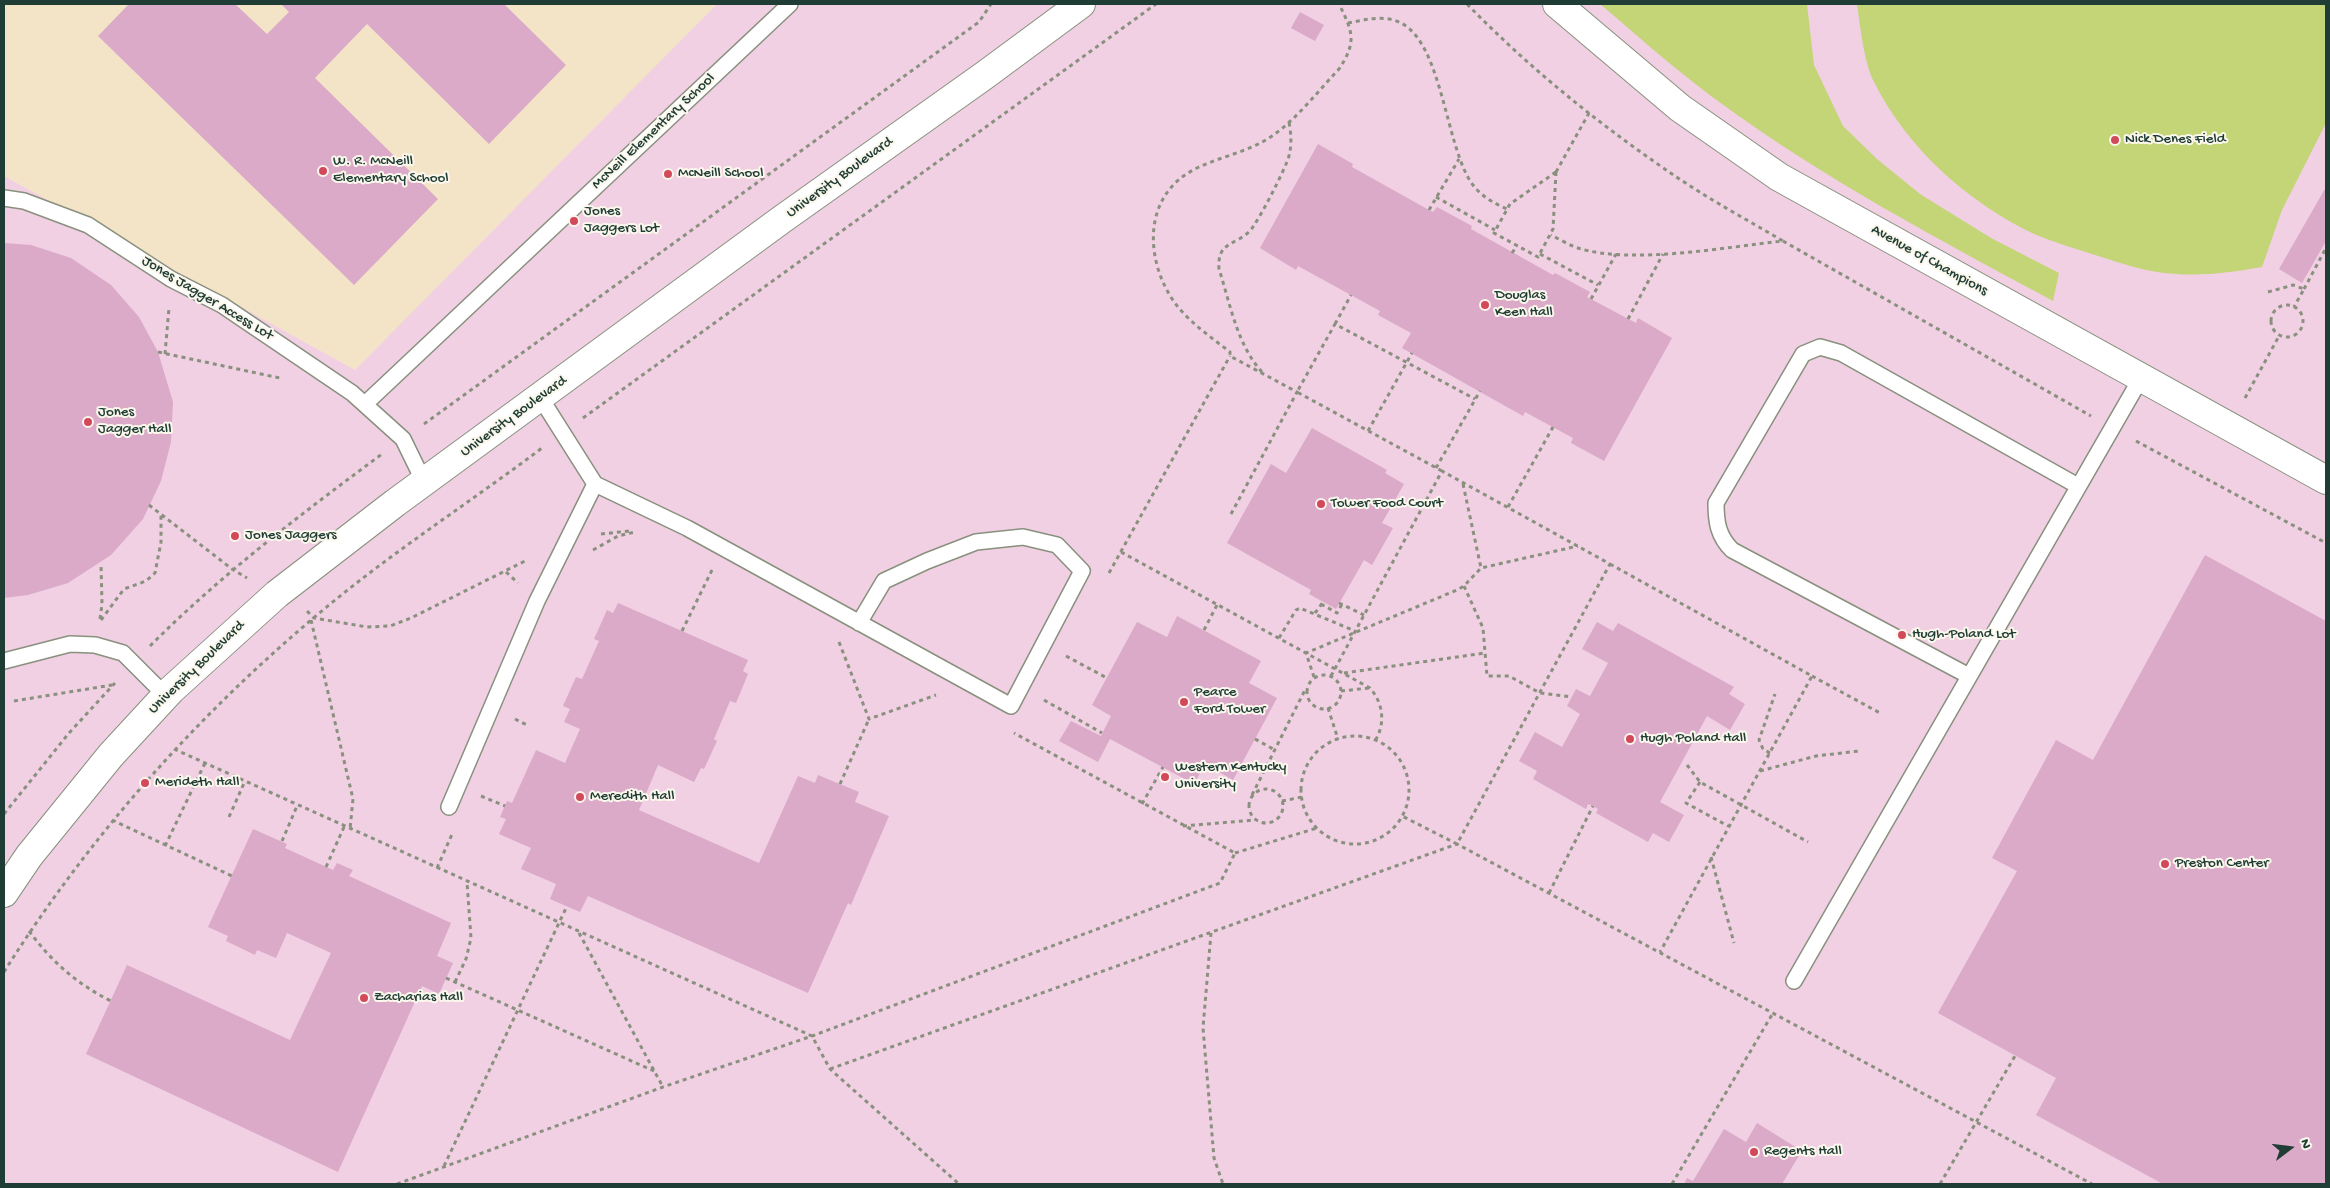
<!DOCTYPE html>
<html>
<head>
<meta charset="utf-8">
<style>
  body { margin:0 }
  #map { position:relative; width:2330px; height:1188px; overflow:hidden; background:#f3e4c8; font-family:"Gochi Hand",sans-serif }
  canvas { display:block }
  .frame { position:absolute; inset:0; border:5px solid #1f3d34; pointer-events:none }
  .north { position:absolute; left:2265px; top:1123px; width:50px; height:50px; -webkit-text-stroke:4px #fbf7ec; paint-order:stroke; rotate:75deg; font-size:14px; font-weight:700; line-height:20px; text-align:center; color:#1f3d34 }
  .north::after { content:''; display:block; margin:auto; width:18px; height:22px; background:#1f3d34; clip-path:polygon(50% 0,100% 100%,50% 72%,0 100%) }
</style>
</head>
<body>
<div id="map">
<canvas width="2330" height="1188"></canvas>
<div class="frame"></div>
<div class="north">N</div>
</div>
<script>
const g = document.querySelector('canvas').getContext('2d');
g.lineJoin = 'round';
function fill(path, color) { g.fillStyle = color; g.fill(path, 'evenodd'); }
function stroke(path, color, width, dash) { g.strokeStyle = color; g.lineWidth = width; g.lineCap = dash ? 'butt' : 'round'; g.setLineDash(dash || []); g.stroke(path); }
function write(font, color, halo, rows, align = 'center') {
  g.font = font + ' "Gochi Hand",sans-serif'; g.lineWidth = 4; g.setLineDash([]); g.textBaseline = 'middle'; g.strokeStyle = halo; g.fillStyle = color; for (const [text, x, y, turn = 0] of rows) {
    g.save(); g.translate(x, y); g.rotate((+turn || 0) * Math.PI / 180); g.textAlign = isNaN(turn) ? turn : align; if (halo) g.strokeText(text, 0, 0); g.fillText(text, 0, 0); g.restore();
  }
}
fill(new Path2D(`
  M717,4H2326V1184H4V176L355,370Z`), '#f1d0e3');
fill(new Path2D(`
  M1600,4H1807L1814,65L1843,126L1877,159L1920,194L1991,238L2059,273L2053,301C1940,240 1826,180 1722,104C1679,73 1640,38 1600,4Z
  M1857,4H2326V123L2282,210L2262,267C2233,272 2206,276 2176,274C2149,273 2120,263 2095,255C2074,248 2053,242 2034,234C1967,202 1907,148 1874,82C1864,63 1860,25 1857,4Z`), '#c4d578');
fill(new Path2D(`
  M129,4H235L267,34L289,12L281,4H504L566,65L489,144L367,24L315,78L438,199L354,285L98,36Z
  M1300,12L1324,25L1315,41L1291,28Z
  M1318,144L1353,164L1352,167L1429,210L1433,212L1437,207L1472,226L1471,229L1553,275L1555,273L1590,292L1587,297L1636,323L1638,318L1672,338L1604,461L1571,443L1573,438L1525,412L1523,416L1402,348L1411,333L1378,315L1380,311L1298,266L1296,270L1260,248Z
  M2326,187V241L2302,283L2279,269Z
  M4,243L31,245L71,258L111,285L139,317L158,352L173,402L171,442L161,481L143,519L111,555L68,583L28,595L4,598Z
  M1312,428L1387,470L1385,473L1404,484L1382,523L1393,528L1372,565L1364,560L1336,609L1309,594L1311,590L1227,543L1271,464L1286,473Z
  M2205,555L2326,621V1184H2163L2036,1115L2056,1078L1938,1013L2017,871L1992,858L2056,740L2093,760Z
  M618,603L748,660L743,671L748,674L736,703L730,701L714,739L717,741L704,769L701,768L694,782L658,765L639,810L759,863L798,776L815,783L818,775L859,792L855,802L889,816L851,905L848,903L808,993L588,896L580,912L550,899L556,884L521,869L531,848L499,834L506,819L500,817L507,801L512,803L536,750L565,763L580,729L564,722L570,709L563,706L576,677L582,679L599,641L594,639L607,610L613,613Z
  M1177,616L1261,661L1249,683L1277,698L1233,780L1205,764L1194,784L1110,739L1098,762L1059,741L1071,721L1101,736L1111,716L1092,705L1137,622L1167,637Z
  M1597,622L1613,631L1618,623L1734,687L1729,694L1745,704L1730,730L1707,716L1660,802L1684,815L1669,842L1653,833L1648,842L1596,813L1598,809L1593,806L1588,804L1586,809L1533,779L1537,771L1519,761L1535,732L1562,747L1580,714L1567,706L1576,689L1590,696L1608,663L1582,649Z
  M253,829L287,844L285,848L333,870L337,863L353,870L349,876L451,923L437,956L453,963L439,994L422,986L338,1172L86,1054L127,965L290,1040L331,953L287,933L276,958L257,950L255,955L226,941L228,936L208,927Z
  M1757,1123L1797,1148L1795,1151L1800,1154L1782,1184H1684L1687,1178L1693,1181L1724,1129L1746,1142Z`), '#daaac8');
const lane = new Path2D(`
  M4,198L24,201L88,225L171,279L222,305L352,393L403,439L424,482
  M540,397L595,484L687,528L1011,706L1082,571L1057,545L1023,537L976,542L927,561L884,581L859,623
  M365,404L790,4
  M4,661L70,644L95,645L123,653L166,696
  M1969,676L1732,550C1718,536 1716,522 1716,503L1803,354L1820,347L1841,353L2078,486
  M449,807L537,601L595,484
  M1794,981L2141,378`);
const street = new Path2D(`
  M1557,4L1680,108L1779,177L2326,480`);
const primary = new Path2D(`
  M4,893L29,856L111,755L171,690L277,594L395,503L781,220L985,75L1081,4`);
stroke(lane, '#89907e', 18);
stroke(street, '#89907e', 30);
stroke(primary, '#89907e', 30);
stroke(new Path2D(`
  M1467,4C1531,70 1605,129 1681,180C1714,202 1749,221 1783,241C1727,247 1630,265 1578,248C1569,245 1559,239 1551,235
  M1348,23C1363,20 1379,16 1393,20C1443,32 1444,147 1473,185C1482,197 1494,203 1507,209
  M1556,172L1553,229L1538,257L1494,233L1510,204Z
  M1556,172L1589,113
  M1436,197L1495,230
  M1429,210L1459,159
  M1783,241L2091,416
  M1512,253L1517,246
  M1540,254L1598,285
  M2304,289L2326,248
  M2268,292L2293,285L2304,289L2294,307
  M1591,299L1616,254
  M2271 321a16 16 0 1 1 32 0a16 16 0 1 1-32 0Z
  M1628,319L1663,254
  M1335,324L1351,295
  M158,352L280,378
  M165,354L169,308
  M1262,372C1237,345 1230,303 1219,269C1217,241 1235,246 1250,231C1259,220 1285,170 1289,156C1292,144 1291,133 1289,122
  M2245,398L2279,336
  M583,418L1156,4
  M424,424L979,22L991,4
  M1368,431L1412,353
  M2136,441L2326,543
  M1436,468L1480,391
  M1442,471L1297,392L1335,324L1475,399
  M1463,484L1481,568
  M149,505L232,569L247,578
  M1508,507L1553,427
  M1231,514L1297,392L1230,356V352C1212,338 1193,325 1178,307C1147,268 1140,203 1188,173C1214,157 1246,154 1272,136C1297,119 1318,91 1339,69C1357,42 1353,32 1339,4
  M601,534L629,531
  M593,550L618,536L635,532
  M1121,552L1370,688C1383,703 1386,723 1375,741
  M1610,564L1812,676L1660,952
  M506,572L518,583
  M1109,573L1230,356
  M1464,586L1483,628L1487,676H1509L1540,693L1572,697
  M1339,603L1364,615
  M1321,604L1337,613L1342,604
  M307,611L314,618L367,627L390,626L411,618L527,560
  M1315,613L1323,602
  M100,619L102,604L101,564
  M101,620L124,589L146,581L155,573L161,542V515
  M311,620L353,799L350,829
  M1204,630L1217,605
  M682,631L712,570
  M1279,638L1296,610L1300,608L1355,631
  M839,642L869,719L936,695
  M150,646C222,574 301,514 382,454
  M1066,656L1107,678
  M1344,673L1485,653
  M1307 692a17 17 0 1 1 34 0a17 17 0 1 1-34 0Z
  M1331,676L1442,471L1610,564L1457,844L1402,816
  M1812,676L1880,713
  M1314,677L1306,653L1457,590L1464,586L1481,568L1578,546
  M1341,691L1369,688
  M1044,700L1102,733
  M14,701L112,685
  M1328,708L1338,739
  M515,719L529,726
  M1301 790a54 54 0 1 1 108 0a54 54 0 1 1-108 0Z
  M1255,739L1275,750
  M174,749L812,1036L830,1069L959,1184
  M1770,753L1763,749L1759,740L1775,694
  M1687,765L1700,782L1808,842
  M1760,771L1816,756L1859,751
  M1700,782L1686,803L1728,826
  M840,784L869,719
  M1249 806a17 17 0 1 1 34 0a17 17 0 1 1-34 0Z
  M1252,795L1306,688
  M481,796L505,806
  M1282,801L1302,797
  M1142,804L1163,767
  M4,814L69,733L115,683
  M229,817L245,781
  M112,820L232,876
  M1183,826L1255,820
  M282,841L297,806
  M165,846L205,763
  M1235,853L1317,828
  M1711,857L1734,943
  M326,867L344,827
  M437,868L453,832
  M1549,893L1593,806
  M29,931C52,962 77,984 111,1001
  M579,933L663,1087
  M1211,933L1203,1028L1214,1158L1223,1184
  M4,972C87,840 191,722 310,621C383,558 465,506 542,448
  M446,978L654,1071
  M455,982L466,959L471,938L467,882
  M830,1069L1457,844L2092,1184
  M444,1166L567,906
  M397,1184L663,1087L812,1036L1220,883L1235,853L1014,733
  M1672,1184L1773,1013
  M1940,1184L2015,1056`), '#89907e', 3, [4, 4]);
stroke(lane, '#fff', 15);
stroke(street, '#fff', 28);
stroke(primary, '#fff', 28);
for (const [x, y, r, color] of [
  [2115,140,5,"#d1495b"],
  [323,171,5,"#d1495b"],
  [668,174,5,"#d1495b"],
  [574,221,5,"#d1495b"],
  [1485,305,5,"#d1495b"],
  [88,422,5,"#d1495b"],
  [1321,504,5,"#d1495b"],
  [235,536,5,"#d1495b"],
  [1902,635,5,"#d1495b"],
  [1184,702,5,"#d1495b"],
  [1630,739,5,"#d1495b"],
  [1165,777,5,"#d1495b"],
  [145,783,5,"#d1495b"],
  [580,797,5,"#d1495b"],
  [2165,864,5,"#d1495b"],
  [364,998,5,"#d1495b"],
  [1754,1152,5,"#d1495b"]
]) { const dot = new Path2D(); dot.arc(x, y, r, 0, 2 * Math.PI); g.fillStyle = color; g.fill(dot); stroke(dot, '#fbf7ec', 2); }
write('15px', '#1f3d34', '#fbf7ec', [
  ["McNeill Elementary School",654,132,-43],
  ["University Boulevard",840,178,-36],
  ["Avenue of Champions",1929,261,29],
  ["Jones Jagger Access Lot",207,299,31],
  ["University Boulevard",514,417,-36],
  ["University Boulevard",197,668,-44]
]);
write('15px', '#1f3d34', '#fbf7ec', [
  ["Nick Denes Field",2125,140],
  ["W. R. McNeill",333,162],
  ["Elementary School",333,179],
  ["McNeill School",678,174],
  ["Jones",584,212],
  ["Jaggers Lot",584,229],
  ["Douglas",1495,296],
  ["Keen Hall",1495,313],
  ["Jones",98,413],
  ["Jagger Hall",98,430],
  ["Tower Food Court",1331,504],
  ["Jones Jaggers",245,536],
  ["Hugh-Poland Lot",1912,635],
  ["Pearce",1194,693],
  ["Ford Tower",1194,710],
  ["Hugh Poland Hall",1640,739],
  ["Western Kentucky",1175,768],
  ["University",1175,785],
  ["Merideth Hall",155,783],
  ["Meredith Hall",590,797],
  ["Preston Center",2175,864],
  ["Zacharias Hall",374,998],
  ["Regents Hall",1764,1152]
], 'left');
</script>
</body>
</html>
